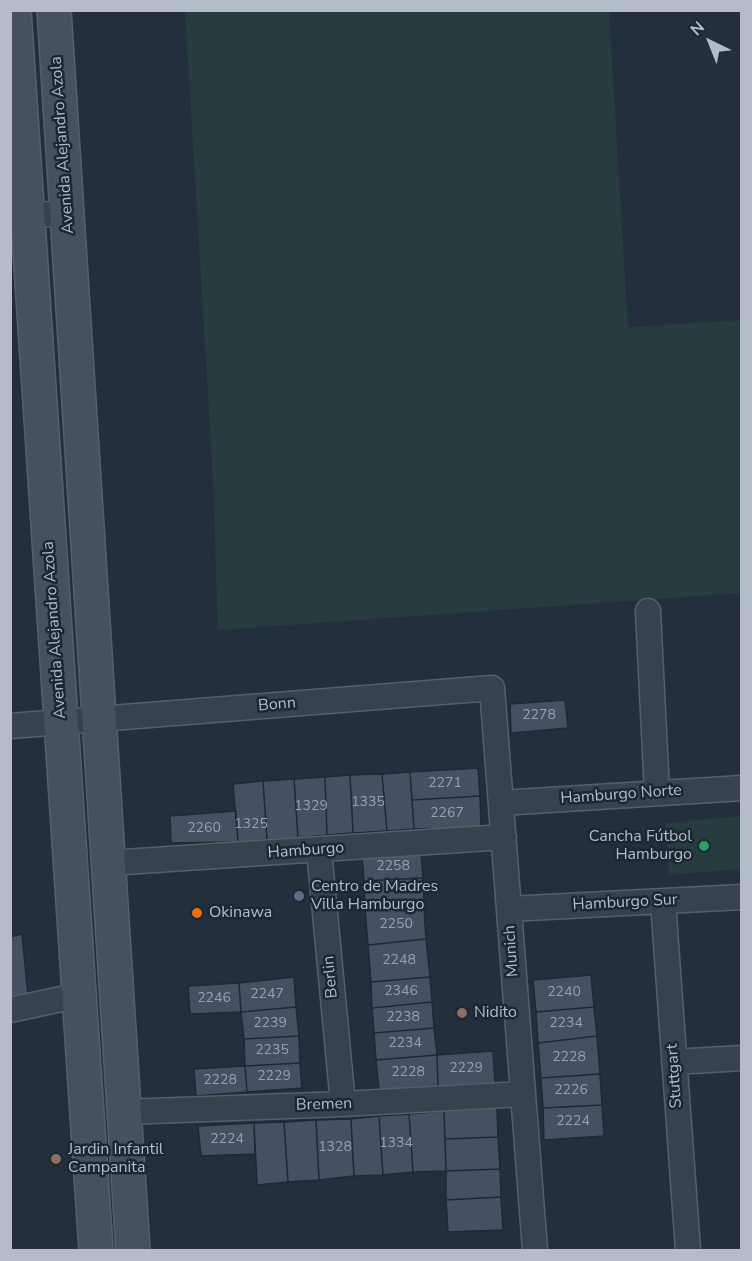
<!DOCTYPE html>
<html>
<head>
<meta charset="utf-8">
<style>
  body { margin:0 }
  #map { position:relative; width:752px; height:1261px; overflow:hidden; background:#242f3e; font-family:"Nunito Sans",sans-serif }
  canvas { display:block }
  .frame { position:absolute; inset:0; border:12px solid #b4bcc9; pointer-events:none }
  .north { position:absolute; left:680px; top:12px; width:60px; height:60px; -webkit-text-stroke:4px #1d2633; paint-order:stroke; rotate:317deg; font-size:16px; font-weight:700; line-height:24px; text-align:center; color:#b4bcc9 }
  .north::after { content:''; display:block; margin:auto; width:21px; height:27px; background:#b4bcc9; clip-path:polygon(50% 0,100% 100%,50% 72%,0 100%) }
</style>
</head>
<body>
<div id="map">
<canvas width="752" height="1261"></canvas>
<div class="frame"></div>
<div class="north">N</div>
</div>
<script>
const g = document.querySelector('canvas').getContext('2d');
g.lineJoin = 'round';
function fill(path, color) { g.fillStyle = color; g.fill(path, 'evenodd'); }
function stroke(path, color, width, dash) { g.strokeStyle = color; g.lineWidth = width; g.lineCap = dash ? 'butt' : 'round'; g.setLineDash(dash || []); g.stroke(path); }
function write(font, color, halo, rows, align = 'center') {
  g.font = font + ' "Nunito Sans",sans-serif'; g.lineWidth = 5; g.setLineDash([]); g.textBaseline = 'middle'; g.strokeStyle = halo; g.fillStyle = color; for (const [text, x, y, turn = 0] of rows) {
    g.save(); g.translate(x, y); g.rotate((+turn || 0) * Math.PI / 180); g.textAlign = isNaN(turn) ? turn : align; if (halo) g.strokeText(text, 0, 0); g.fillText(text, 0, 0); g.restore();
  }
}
fill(new Path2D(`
  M185,11H609L628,327L741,320V593L218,630L213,480Z
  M741,816V869L669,875L665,823Z`), '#263c3f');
const building = new Path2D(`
  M565,700L568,728L511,733L510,704Z
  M478,768L480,796L412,800L410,772Z
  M410,772L414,829L387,831L382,774Z
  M382,774L387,831L353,833L350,775Z
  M350,775L353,833L327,835L325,777Z
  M325,777L327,835L298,838L294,779Z
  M294,779L298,838L267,840L263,781Z
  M263,781L267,840L238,842L233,784Z
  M480,796L481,828L414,829L412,800Z
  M236,811L238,842L171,843L170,816Z
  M421,851L423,878L364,881L362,856Z
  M423,878L424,907L365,910L364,881Z
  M424,907L426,939L368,945L365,910Z
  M22,934L28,995L10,999V937Z
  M426,939L430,977L371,982L368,945Z
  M591,975L594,1007L536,1012L533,980Z
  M294,977L296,1007L241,1012L239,983Z
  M430,977L432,1002L372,1008L371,982Z
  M239,983L241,1012L190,1014L188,986Z
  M432,1002L434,1028L374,1033L372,1008Z
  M296,1007L299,1036L244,1039L241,1012Z
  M594,1007L597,1036L538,1043L536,1012Z
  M434,1028L437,1055L376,1060L374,1033Z
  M299,1036L300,1063L245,1066L244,1039Z
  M597,1036L600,1074L541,1078L538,1043Z
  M493,1051L495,1083L438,1086L437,1055Z
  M437,1055L438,1086L379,1090L376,1060Z
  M300,1063L302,1088L247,1092L245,1066Z
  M245,1066L247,1092L196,1096L194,1069Z
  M600,1074L602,1105L543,1108L541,1078Z
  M602,1105L604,1136L544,1140L543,1108Z
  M497,1108L498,1137L445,1139L444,1111Z
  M444,1111L446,1171L413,1172L409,1114Z
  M409,1114L413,1172L383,1175L379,1116Z
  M379,1116L383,1175L354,1176L351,1119Z
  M351,1119L354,1176L319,1180L316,1120Z
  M316,1120L319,1180L288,1182L284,1122Z
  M284,1122L288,1182L257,1185L254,1123Z
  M254,1123L255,1154L201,1156L198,1126Z
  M498,1137L500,1169L446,1171L445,1139Z
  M500,1169L501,1197L446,1200V1171Z
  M501,1197L503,1230L448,1232L446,1200Z`);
fill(building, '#455162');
stroke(building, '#1f2835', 1.5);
const minor = new Path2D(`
  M10,217L67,213
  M648,611L657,793
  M10,726L492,688L535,1250
  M501,803L742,788
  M319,850L343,1104
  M109,863L504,837
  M663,902L688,1250
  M509,909L742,897
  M10,1010L80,995
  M674,1062L742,1058
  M124,1112L343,1104L523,1094`);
const secondary = new Path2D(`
  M14,10L96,1250
  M54,10L133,1250`);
stroke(minor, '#565f6c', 27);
stroke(secondary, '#565f6c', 36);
stroke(minor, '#38414e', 24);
stroke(secondary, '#465061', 33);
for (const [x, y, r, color] of [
  [704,846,6,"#2e9e5b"],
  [299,896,6,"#5c6f8a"],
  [197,913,6,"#e8710a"],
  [462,1013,6,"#8d6e63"],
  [56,1159,6,"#8d6e63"]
]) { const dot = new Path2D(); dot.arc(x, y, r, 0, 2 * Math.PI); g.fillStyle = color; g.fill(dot); stroke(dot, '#1d2633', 2); }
write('14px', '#98a1af', null, [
  ["2278",539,716],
  ["2271",445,784],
  ["1335",368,803],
  ["1329",311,807],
  ["2267",447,814],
  ["1325",251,825],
  ["2260",204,829],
  ["2258",393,867],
  ["2250",396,925],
  ["2248",399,961],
  ["2346",401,992],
  ["2240",564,993],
  ["2247",267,995],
  ["2246",214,999],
  ["2238",403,1018],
  ["2239",270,1024],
  ["2234",566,1024],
  ["2234",405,1044],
  ["2235",272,1051],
  ["2228",569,1058],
  ["2229",466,1069],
  ["2228",408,1073],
  ["2229",274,1077],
  ["2228",220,1081],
  ["2226",571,1091],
  ["2224",573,1122],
  ["2224",227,1140],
  ["1334",396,1144],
  ["1328",335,1148]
]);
write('16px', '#b4bcc9', '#1d2633', [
  ["Avenida Alejandro Azola",63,145,-94],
  ["Avenida Alejandro Azola",55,630,-94],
  ["Bonn",277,705,-5],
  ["Hamburgo Norte",621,795,-4],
  ["Hamburgo",306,851,-4],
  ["Hamburgo Sur",625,903,-3],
  ["Munich",512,951,-94],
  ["Berlin",331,977,-95],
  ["Stuttgart",675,1076,-94],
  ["Bremen",324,1105,-2]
]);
write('16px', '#b4bcc9', '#1d2633', [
  ["Cancha Fútbol",692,837,"right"],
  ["Hamburgo",692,855,"right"],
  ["Centro de Madres",311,887],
  ["Villa Hamburgo",311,905],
  ["Okinawa",209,913],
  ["Nidito",474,1013],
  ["Jardin Infantil",68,1150],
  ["Campanita",68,1168]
], 'left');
</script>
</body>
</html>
